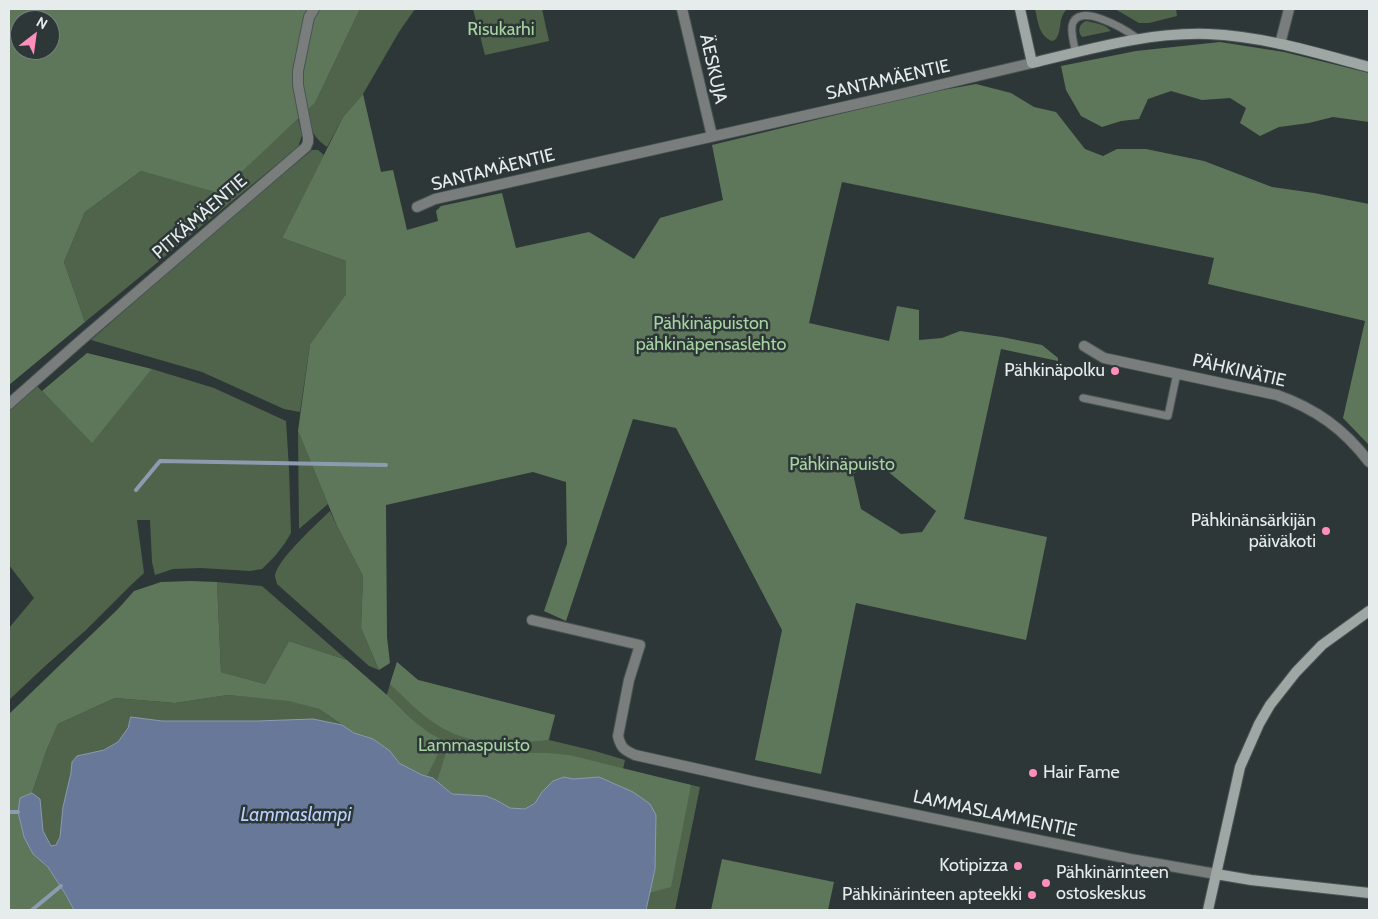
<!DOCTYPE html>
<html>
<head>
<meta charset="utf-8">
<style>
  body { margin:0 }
  #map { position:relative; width:1378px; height:919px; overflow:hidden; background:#2d3738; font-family:Cabin,sans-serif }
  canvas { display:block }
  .frame { position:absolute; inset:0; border:10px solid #e6ecec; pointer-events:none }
  .north { position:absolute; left:10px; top:10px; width:50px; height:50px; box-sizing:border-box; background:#2d3738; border:1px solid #777f80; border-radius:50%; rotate:30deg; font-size:14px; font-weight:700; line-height:20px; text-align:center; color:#e6ecec }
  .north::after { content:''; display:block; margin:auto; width:18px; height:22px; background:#fe8ebc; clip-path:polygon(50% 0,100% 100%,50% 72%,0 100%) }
</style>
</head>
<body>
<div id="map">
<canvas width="1378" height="919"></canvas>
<div class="frame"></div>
<div class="north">N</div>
</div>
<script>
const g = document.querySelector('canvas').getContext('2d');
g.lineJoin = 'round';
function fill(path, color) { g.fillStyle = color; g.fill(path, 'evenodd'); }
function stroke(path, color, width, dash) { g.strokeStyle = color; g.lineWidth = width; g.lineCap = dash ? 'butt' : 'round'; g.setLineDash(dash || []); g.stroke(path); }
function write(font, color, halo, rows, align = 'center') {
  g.font = font + ' Cabin,sans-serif'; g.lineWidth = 5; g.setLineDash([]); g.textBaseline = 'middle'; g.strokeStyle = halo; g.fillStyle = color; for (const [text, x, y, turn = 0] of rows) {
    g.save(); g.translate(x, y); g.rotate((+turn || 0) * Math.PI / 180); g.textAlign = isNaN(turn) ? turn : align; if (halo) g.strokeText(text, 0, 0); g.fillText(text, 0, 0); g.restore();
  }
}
fill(new Path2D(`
  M360,9H415L399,32L363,94L343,117L327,147C312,136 311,129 306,111L315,103Z
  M473,9H542L549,41L485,55Z
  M1035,9H1067C1057,19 1063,31 1055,40L1052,41C1039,36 1038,22 1035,9Z
  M1115,9H1176L1177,16L1149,23H1139Z
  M1086,21C1095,23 1105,24 1111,31L1082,37C1077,31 1079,24 1086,21Z
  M298,119L302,135L298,147L85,322L64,262L85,212L141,171L219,192Z
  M312,150H318L324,155L282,238L346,261V294L310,344L300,412L284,409L202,372L91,340L217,229Z
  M152,369L214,388L286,421L289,469L291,533L285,543L275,556L262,569L250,571L201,568L173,569L155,575L152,562L150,520H137L144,573L129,587L86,630L44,667L9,700V628L34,598L9,565V404L33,382L92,442Z
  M298,431L328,504L299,529Z
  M330,511L337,526L363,576L361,628L379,670L369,666L277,584C277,583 275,577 275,576C277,559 318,523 330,511Z
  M217,582L262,586L347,660L289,641L265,684L221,672Z
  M397,662L418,680L555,715L549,740L595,751L625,760L623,769L700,787L675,910H646L655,869L452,794L433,778L422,775L373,739Z
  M228,695L289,700L319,709L342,725L313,719L257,721H162L131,717L128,728L118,742L104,750L77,756L72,762L71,773L63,807L60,837L56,845L51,846L43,831L40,799L32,793L47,749L58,724L115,698L175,703Z`), '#4f644b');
fill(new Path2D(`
  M9,9H360L315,103L219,193L141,171L85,212L64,262L85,322L9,385ZM20,20H50V50H20Z
  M1220,42L1284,52L1369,73V122L1333,117L1309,123L1279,127L1260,136L1240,123L1246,108L1230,98L1202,100L1171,91L1148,99L1139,119L1121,121L1102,127L1081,116L1066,90L1061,66L1136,51Z
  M976,84L1011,93L1034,107L1056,112L1085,149L1103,156L1117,149H1146L1204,161L1272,187L1314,193L1369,204V445L1343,418L1365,321L1208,284L1214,258L842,182L809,323L889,341L897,306L919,310V340L942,338L960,331L1002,337L1042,345L1058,358V361L1001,349L964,519L1047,537L1026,640L856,603L821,774L755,760L782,630L676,428L633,419L566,621L544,611L567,544L566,482L533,472L386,505L387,637L390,663L379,670L361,628L363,576L337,526L298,431L310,344L346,294V261L282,238L343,117L363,94L381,172L393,170L407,230L438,221L436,211L441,206L502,193L516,248L589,232L634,259L660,218L723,200L712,145L926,93ZM868,464L880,465L936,511L922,532L901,534L861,509L853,474Z
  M87,353L152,369L92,443L42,391Z
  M191,581L217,582L221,672L265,684L289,641L347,660L387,695L410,718L428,732L440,739L442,746L427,776L422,775L399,763L390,751L373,739L354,733L319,709L289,701L228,695L175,703L115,698L58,724L47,749L32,793L20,798L18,812L24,837L33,854L48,867L66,895L74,910H9V714L118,609L134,591L161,582Z
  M397,662L418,680L555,715L548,740C533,742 518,742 502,741C494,741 484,742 475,740C438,733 416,709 390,684Z
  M452,747L475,752L548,753L569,755L691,785L671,887L649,893L655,869L656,815L633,792L599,777L573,779L564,777L542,792L535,802L525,809L510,808L496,800L486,796L452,794L437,781L447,750Z
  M722,859L834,882L828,910H711Z`), '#5e775a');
const water = new Path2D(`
  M131,717L162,721H257L313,719L342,725L354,733L373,739L390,751L399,763L422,775L433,778L452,794L486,796L496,800L510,808L525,809L535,803L542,792L553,781L564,777L573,779L599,777L633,792L650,804L656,815L655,869L646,910H74L66,895L48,867L33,854L24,837L18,812L20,798L32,793L40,799L43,831L51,846L56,845L60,837L63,807L71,773L72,762L77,756L104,750L118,742L128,728Z`);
fill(water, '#677898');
stroke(water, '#8d9bb1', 1);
stroke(new Path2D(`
  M136,490L160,461L386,465
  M9,812H18
  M32,910L61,886`), '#8d9bb1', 4);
const lane = new Path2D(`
  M1076,53C1074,45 1071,34 1072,26C1077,0 1126,30 1137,38
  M1083,398L1168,416L1177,373`);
const street = new Path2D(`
  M682,9L712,136
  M1280,44L1289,9
  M417,207L435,199L901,94L1032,63
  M1084,346L1104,358L1277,395C1316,409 1344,429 1369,462
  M9,404L79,342L306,147L308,142V137L298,85V71L309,17L314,9
  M532,620L640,645L629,680L618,736C621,748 624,750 635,755L756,782L1130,859L1216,874`);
const secondary = new Path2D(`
  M1020,9L1032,63C1090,49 1148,32 1208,34C1263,36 1317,53 1369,67
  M1216,874L1251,880L1369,893
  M1208,910L1240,767L1259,724L1270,705L1296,672L1322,645L1369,611`);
stroke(lane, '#4b5455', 9);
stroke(street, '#4b5455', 12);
stroke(secondary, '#4b5455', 12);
stroke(lane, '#797e7c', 7);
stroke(street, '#797e7c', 10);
stroke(secondary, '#9fa7a4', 10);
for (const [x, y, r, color] of [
  [1115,371,5,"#fe8ebc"],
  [1326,531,5,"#fe8ebc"],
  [1033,773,5,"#fe8ebc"],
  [1018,866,5,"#fe8ebc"],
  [1046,883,5,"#fe8ebc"],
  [1032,895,5,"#fe8ebc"]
]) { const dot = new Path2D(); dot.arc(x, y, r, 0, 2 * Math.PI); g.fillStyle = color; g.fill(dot); stroke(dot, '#2d3738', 2); }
write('18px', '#a8d4a1', '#2d3738', [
  ["Risukarhi",501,30],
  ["Pähkinäpuiston",711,324],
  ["pähkinäpensaslehto",711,345],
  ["Pähkinäpuisto",842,465],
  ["Lammaspuisto",474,746]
]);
write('18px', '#e6ecec', '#2d3738', [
  ["ÄESKUJA",713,69,77],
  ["SANTAMÄENTIE",888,80,-13],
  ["SANTAMÄENTIE",493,170,-14],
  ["PITKÄMÄENTIE",200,217,-41],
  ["PÄHKINÄTIE",1239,371,13],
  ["LAMMASLAMMENTIE",995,814,12]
]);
write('18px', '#e6ecec', '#2d3738', [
  ["Pähkinäpolku",1105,371],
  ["Pähkinänsärkijän",1316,521],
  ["päiväkoti",1316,542],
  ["Hair Fame",1043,773,"left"],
  ["Kotipizza",1008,866],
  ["Pähkinärinteen",1056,873,"left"],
  ["ostoskeskus",1056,894,"left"],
  ["Pähkinärinteen apteekki",1022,895]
], 'right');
write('italic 19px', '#bad1fe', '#2d3738', [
  ["Lammaslampi",296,815]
]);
</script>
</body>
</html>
